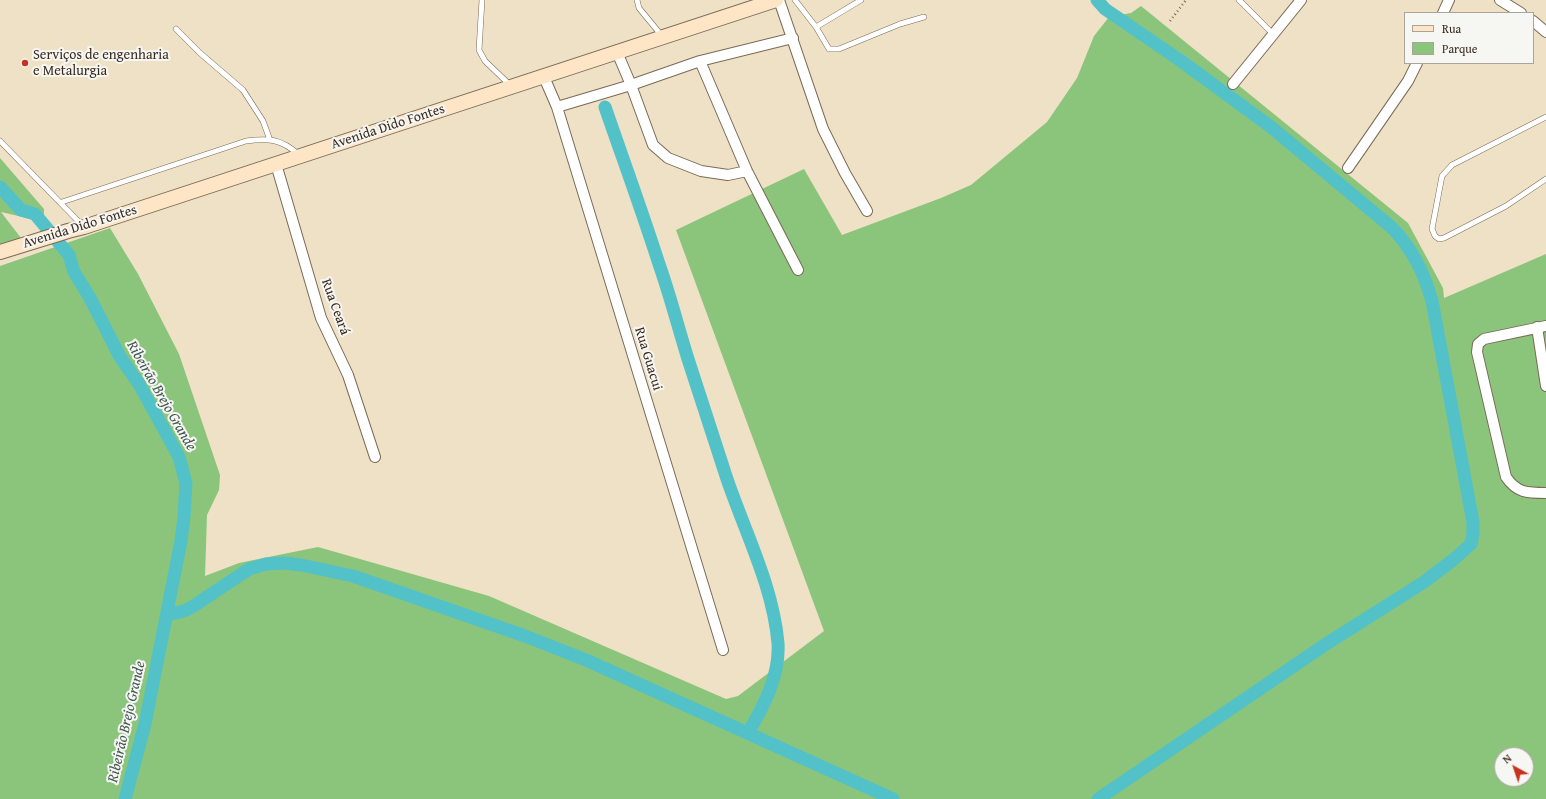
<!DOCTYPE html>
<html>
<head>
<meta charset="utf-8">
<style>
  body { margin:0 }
  #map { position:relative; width:1546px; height:799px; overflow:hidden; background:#efe1c5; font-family:"Gentium Book Plus",serif }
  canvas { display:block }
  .legend { position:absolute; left:1404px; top:12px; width:130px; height:52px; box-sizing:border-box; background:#f6f6f2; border:1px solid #aba49d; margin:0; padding:5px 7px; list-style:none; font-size:12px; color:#3b2a1e }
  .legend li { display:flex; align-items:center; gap:8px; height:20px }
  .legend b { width:20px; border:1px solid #aba49d }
  .north { position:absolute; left:1494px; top:747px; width:40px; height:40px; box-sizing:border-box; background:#f6f6f2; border:1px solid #aba49d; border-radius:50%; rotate:320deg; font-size:11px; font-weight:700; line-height:16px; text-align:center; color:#3b2a1e }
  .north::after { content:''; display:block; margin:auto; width:14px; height:18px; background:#c8321e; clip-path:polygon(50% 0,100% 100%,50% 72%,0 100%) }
</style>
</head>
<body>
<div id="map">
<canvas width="1546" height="799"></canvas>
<ul class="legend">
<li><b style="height:5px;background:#fde5c5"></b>Rua</li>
<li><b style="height:11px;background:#8ac57b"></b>Parque</li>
</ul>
<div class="north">N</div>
</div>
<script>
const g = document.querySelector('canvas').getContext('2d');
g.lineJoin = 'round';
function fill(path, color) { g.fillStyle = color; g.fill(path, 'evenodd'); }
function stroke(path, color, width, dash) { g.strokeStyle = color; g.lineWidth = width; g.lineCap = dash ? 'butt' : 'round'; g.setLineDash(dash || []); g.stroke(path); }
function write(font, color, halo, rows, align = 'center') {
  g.font = font + ' "Gentium Book Plus",serif'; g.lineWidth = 4; g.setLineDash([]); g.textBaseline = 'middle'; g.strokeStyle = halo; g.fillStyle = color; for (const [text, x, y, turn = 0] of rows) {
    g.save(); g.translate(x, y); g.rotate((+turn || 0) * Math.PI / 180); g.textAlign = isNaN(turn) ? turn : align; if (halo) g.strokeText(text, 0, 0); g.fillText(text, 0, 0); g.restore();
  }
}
fill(new Path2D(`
  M1141,6L1408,223L1443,288L1444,298L1546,254V799H0V266L110,228L138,274L179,354L220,475L219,490L207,515L205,576L239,563L318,547L489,596L726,699L738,696L824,631L676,230L804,169L842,235L941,198L971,185L1047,122L1077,78L1094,36L1109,17L1131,13ZM1502,755H1526V779H1502Z
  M0,158L44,209V216L36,220L1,212L21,238L0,245Z`), '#8ac57b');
stroke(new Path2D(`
  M1097,0L1105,9L1181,61L1271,127L1390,226C1412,247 1424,272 1432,301L1473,522V534L1471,544L1453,560L1424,582L1323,646L1098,799
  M605,107C623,159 642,211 659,264C670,295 678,327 688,359C701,399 714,439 727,479C745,532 773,586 778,643C780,675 764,706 748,733
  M0,187L21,210L35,214L69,255L74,272L90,298L120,357L139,384L179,457L186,483L184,517L181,541L145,724L125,799
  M167,615L184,611L192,607L249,569L266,564L284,563L301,565L353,576L525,636L586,660L893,799`), '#53c1c8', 13);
const lane = new Path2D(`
  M482,0L479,50L485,61L510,85
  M637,0L639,8L662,36
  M795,0L816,27L861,0
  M1239,0L1273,34
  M816,27L829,49H839L900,24L924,17
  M176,29L200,53L243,90L263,121L270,140
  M1546,117L1452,165L1442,176L1432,229L1435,236L1439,239L1444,238L1506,206L1546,179
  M0,141L83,226
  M62,202L246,141C269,138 281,139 298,154`);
const street = new Path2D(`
  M779,0L823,129L845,173L867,211
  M1500,0L1521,13
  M1443,13L1449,0
  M1533,21L1546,32
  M617,52L631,85L653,145L668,158L701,171L728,175L747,171
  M700,61L747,171L798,270
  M544,77L557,107L723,650
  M1233,84L1301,0
  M557,107L631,85L700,61L793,38
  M276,164L321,318L348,375L375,457
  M1348,168L1408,81L1417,63
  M1546,326L1484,339L1478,344L1477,352L1506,477C1517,493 1527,493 1546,493
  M1537,327L1546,386`);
const secondary = new Path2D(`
  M0,252L68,231L84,227L776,0`);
stroke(lane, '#7a6a58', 6);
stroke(street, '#7a6a58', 12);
stroke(secondary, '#7a6a58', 16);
stroke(new Path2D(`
  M1170,21L1186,0`), '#7a6a58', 2.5, [1, 3]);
stroke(lane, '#fff', 5);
stroke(street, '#fff', 10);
stroke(secondary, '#fde5c5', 14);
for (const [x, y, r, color] of [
  [25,63,4,"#c8321e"]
]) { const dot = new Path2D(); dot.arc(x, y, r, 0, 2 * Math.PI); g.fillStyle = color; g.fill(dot); stroke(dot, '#f6f6f2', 1.5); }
write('14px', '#3b2a1e', '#f6f6f2', [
  ["Serviços de engenharia",33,55],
  ["e Metalurgia",33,71]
], 'left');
write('14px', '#3b2a1e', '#f6f6f2', [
  ["Avenida Dido Fontes",388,127,-18],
  ["Avenida Dido Fontes",80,227,-17],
  ["Rua Ceará",335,307,70],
  ["Rua Guacui",648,359,73]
]);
write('italic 15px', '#425751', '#f6f6f2', [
  ["Ribeirão Brejo Grande",161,396,60],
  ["Ribeirão Brejo Grande",127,722,-77]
]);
</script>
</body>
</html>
